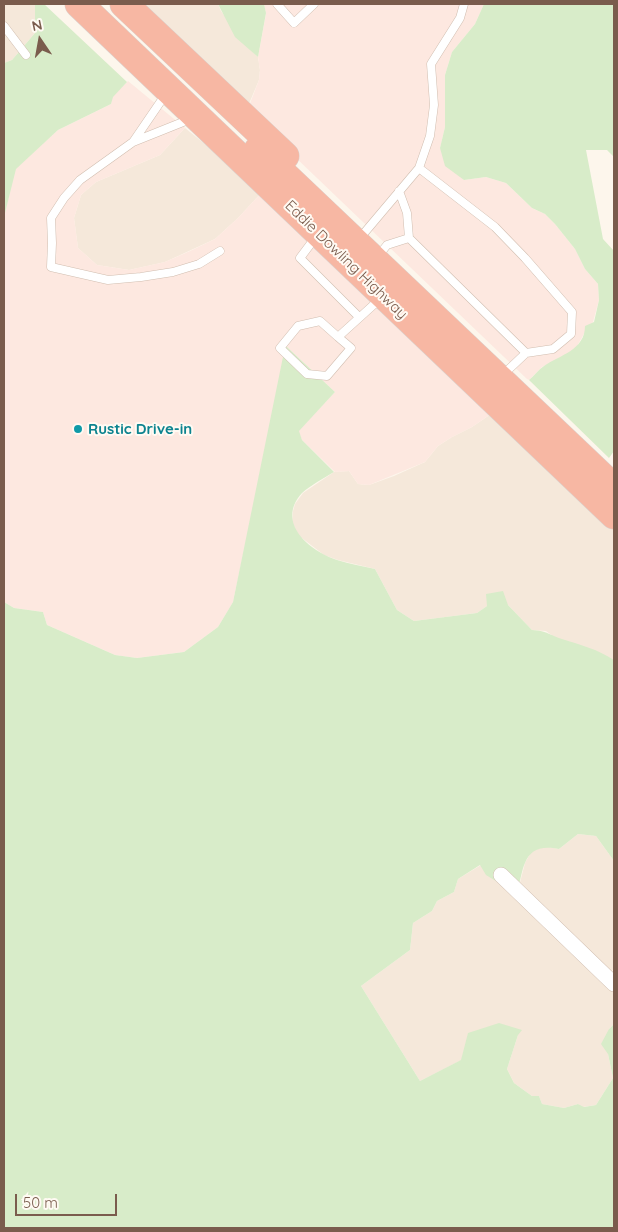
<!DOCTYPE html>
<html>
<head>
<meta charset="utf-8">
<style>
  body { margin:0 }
  #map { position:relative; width:618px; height:1232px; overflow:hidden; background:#fdf6ec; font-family:Quicksand,sans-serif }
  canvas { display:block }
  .frame { position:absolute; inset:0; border:5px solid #7a5c4d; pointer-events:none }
  .north { position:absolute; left:15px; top:15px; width:50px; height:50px; -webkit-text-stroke:4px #fffaf3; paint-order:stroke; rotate:348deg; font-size:14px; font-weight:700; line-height:20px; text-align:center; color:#7a5c4d }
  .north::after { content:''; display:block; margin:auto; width:18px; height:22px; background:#7a5c4d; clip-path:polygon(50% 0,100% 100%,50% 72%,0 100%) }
  .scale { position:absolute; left:15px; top:1194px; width:102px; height:22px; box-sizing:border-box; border:2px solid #7a5c4d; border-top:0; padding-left:6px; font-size:15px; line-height:18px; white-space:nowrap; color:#7a5c4d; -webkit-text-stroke:4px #fffaf3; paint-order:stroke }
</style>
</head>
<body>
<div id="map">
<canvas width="618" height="1232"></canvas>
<div class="frame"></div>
<div class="north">N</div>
<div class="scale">50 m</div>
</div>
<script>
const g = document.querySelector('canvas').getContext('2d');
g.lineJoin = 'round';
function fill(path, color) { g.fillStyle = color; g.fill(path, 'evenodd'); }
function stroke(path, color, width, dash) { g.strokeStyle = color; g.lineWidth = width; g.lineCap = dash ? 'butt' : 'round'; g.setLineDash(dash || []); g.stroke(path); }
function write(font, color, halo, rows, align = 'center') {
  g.font = font + ' Quicksand,sans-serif'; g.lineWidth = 4; g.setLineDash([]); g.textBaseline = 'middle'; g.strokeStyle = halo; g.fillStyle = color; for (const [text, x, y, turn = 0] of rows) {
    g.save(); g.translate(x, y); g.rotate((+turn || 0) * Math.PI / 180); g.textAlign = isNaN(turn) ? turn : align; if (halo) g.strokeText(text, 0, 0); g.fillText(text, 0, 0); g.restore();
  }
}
fill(new Path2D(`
  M4,4H35V33L12,60L4,63Z
  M129,4H218L221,11L248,47L258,57L260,70L259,80L248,106Z
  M185,128L263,191L238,218L215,239L165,262L129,270L97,265L78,248L74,218L81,195L96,182L160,155Z
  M491,414L614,527V660L554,637L546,631L532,630L508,605L487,606L477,613L414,621L397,610L375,569L338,560L324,555L298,535L292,522L293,511L295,504L303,493L334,472L349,471L358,484L369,485L394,476L425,462L438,446L452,437L472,427Z
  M578,834L596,836L614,861V968L606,978L614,988V1024L609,1029L608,1054L613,1078L596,1105L583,1107L578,1104L564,1108L542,1104L539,1096H532L514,1083L507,1069L518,1035L462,1060L420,1081L361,986L410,950L413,923L432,911L437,901L454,892L458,879L481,865L517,894L525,863L531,852L544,846L559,849Z`), '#f5e8da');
fill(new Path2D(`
  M264,4H484L475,24L452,52L445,75V127L440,148L464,180L486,177L506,183L532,208L545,214L555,224L575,249L585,269L598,284L599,300L593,322L585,332L575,350L542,367L529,380L527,379L247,111L259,80L260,70L258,57L266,14Z
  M128,81L185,128L160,155L96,182L81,195L74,218L78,248L97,265L129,270L165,262L190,251L215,239L238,218L263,191L491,414L472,427L452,437L438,446L425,462L369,485L358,484L349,471L335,472L302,440L298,431L335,392L287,347L233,602L218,627L184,652L137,658L115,655L47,625L43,612L14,608L4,602V217L15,169L58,130L111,104L112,97Z`), '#fde8e0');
fill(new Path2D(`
  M35,4H44L127,82L113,97L111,104L58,130L16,169L4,217V63L12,60L35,33Z
  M218,4H264L266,13L258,57L235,37Z
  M484,4H614V157L607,150H586L603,239L614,251V451L609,458L529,380C534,376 538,370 544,366C560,355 585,350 585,326L594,322L599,300L598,284L585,269L575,249L555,224L545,214L532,208L506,183L486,177L464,180L445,166L440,148L445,127V75L452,52L475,24Z
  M285,347H287L335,392L299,431L302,440L334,472C324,478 311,485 302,493C275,523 310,551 337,560C350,564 363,566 375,569L397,610L414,621L477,613L487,606L486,594L503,591L508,605L532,630C548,631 549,635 562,639C581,645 597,649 614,660V861L596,836L578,834L559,849C523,842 524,867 517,894L486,875L480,865L458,879L454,892L437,901L432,911L413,923L410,950L361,986L420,1081L461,1060L468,1033L499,1023L522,1030L518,1035L507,1069L514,1083L532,1096H539L542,1104L564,1108L578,1104L584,1107L596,1105L613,1078L608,1054L601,1044L609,1029L614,1024V1228H4V602L14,608L43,612L47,625L115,655L137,658L184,652L218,627L233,602Z`), '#d8ecc9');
const service = new Path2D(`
  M277,4L294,23L314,4
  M4,26L26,55
  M161,101L133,142L183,122
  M133,142L80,180L64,198L51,218L52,243L51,267L108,280L141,277L173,272L199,264L220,251
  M419,168L495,227L525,258L572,312L571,334L553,349L526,353L509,369
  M399,191L407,213L409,238
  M365,232L419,168L430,136L434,105L431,64L460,18L464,4
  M312,242L300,258L359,317
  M383,250L387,245L409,238L526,353
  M338,337L320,321L298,326L280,348L307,374L327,376L351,348L338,337L380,299`);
const minor = new Path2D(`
  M501,875L614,984`);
const motorway = new Path2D(`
  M79,4L614,515
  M124,4L285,156
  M258,150L614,488`);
stroke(service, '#d1beb0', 9);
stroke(minor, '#d1beb0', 16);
stroke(motorway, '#dad1cd', 29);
stroke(service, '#fff', 8);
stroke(minor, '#fff', 15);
stroke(motorway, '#f7b7a3', 28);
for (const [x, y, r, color] of [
  [78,429,5,"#0f9aa8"]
]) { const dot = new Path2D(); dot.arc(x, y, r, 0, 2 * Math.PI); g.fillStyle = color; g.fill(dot); stroke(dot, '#fffaf3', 2); }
write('15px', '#7a5c4d', '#fffaf3', [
  ["Eddie Dowling Highway",346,260,44]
]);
write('bold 15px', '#0d838f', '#fffaf3', [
  ["Rustic Drive-in",88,429]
], 'left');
</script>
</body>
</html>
